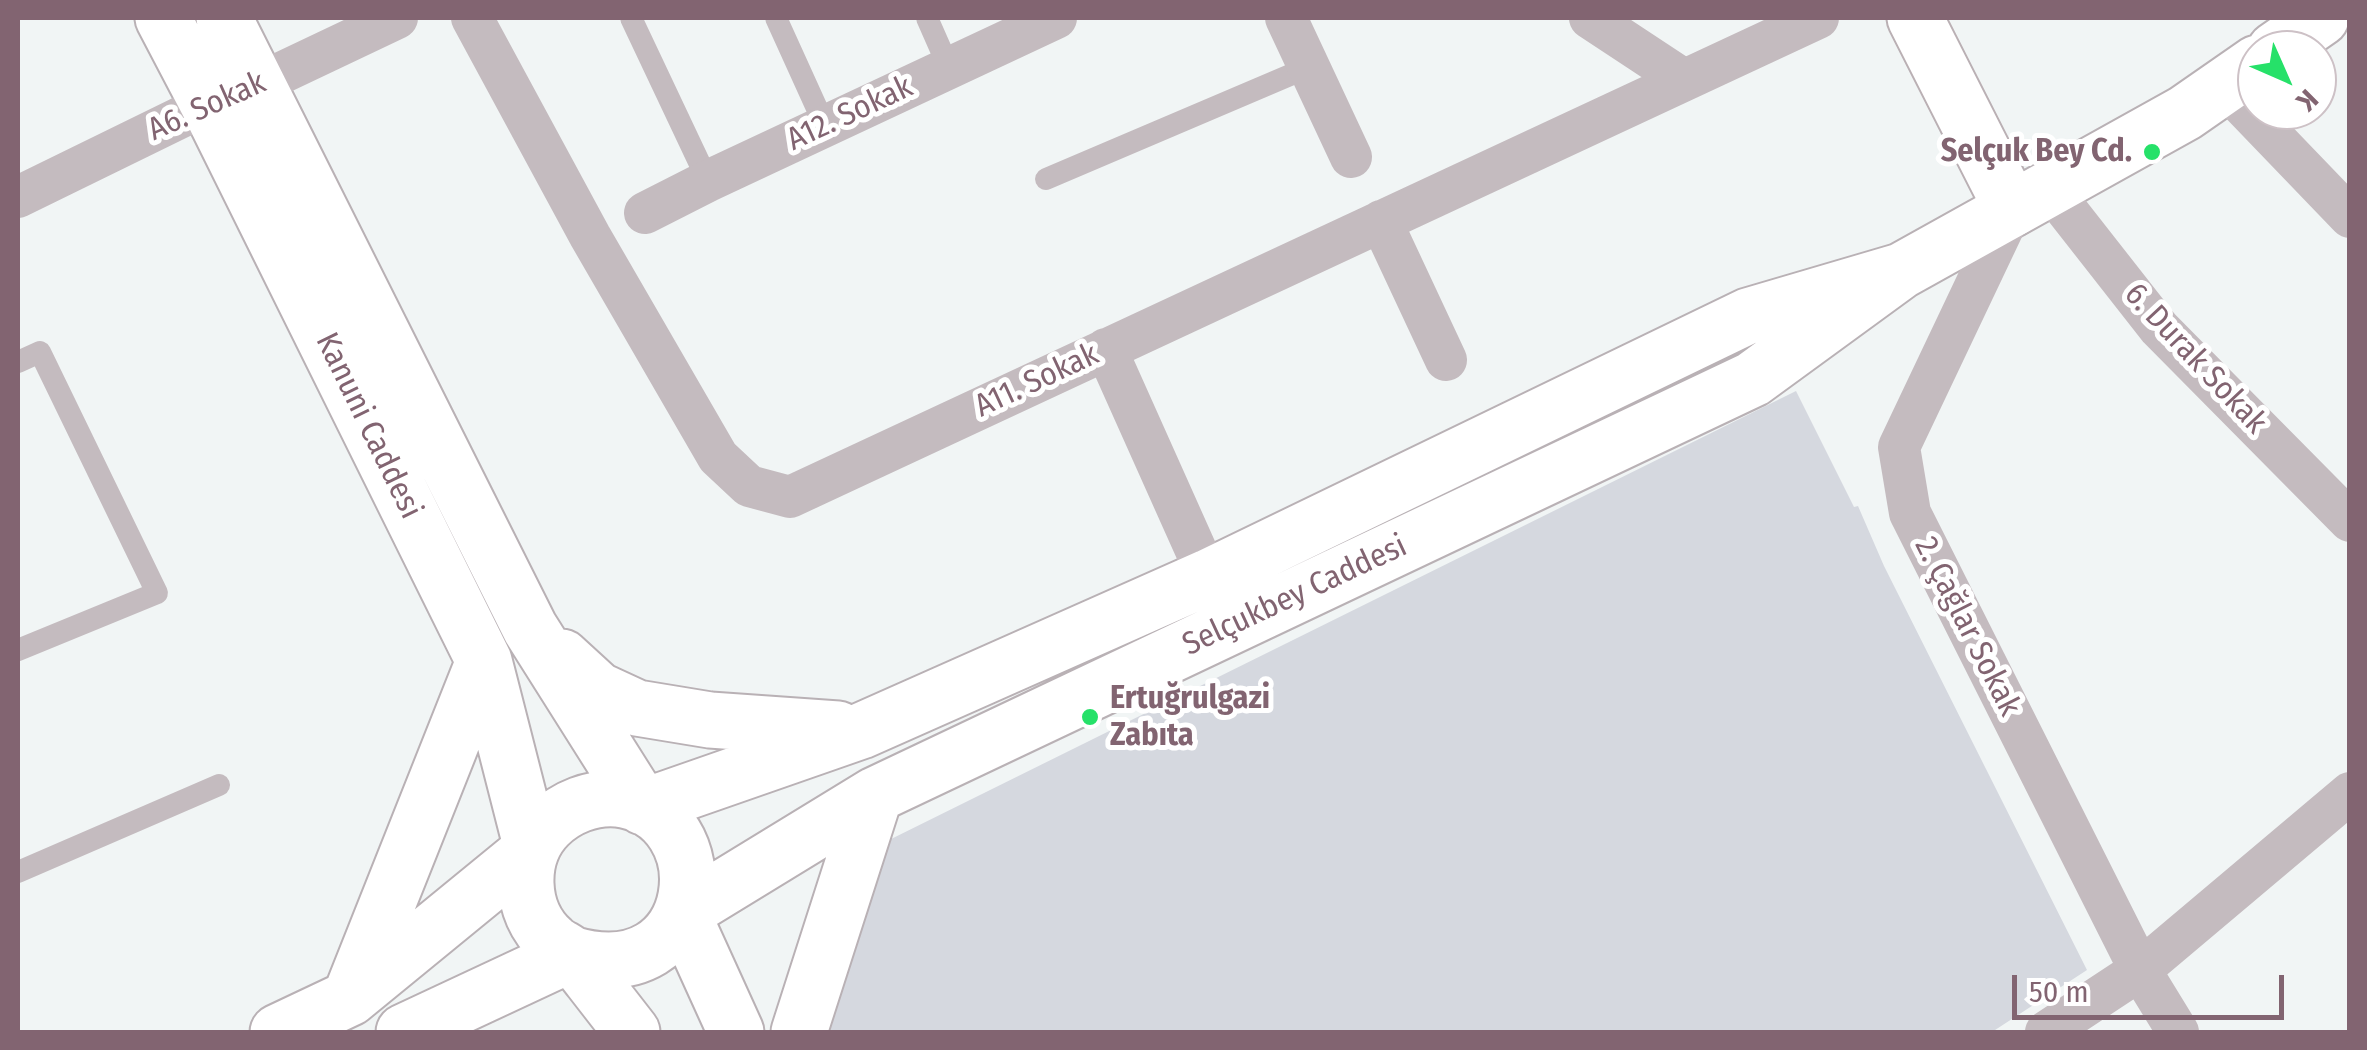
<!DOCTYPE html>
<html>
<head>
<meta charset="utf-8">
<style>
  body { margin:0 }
  #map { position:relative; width:2367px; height:1050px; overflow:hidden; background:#f1f5f5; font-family:"Fira Sans Condensed",sans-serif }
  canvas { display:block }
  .frame { position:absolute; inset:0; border:20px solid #826471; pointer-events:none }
  .north { position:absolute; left:2237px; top:30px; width:100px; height:100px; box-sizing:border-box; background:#fff; border:2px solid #cdc1c6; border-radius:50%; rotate:135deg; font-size:28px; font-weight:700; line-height:40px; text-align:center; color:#826471 }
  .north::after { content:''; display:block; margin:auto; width:35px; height:45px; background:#26e169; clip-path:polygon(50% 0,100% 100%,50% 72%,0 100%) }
  .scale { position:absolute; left:2012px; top:975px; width:272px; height:45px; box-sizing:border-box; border:5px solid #826471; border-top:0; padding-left:12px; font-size:30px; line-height:35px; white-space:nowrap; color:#826471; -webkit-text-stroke:8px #fff; paint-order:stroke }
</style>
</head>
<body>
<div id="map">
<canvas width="2367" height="1050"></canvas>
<div class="frame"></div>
<div class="north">K</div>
<div class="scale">50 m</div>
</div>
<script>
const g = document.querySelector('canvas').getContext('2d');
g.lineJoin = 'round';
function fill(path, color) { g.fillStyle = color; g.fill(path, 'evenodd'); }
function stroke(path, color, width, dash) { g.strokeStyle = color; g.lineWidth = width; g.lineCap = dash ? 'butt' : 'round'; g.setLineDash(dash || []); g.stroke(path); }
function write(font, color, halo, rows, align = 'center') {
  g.font = font + ' "Fira Sans Condensed",sans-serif'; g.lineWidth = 10; g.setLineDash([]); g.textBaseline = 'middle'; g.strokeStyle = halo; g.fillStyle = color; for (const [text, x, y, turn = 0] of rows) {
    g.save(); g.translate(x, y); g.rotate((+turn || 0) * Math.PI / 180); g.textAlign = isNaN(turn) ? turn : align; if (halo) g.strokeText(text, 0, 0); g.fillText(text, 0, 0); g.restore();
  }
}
fill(new Path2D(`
  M1796,391L1854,507L1858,506L1884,566L2087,970L1992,1032H819L879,845Z`), '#d5d8df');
const secondary = new Path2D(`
  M1915,18L2012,209`);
const primary = new Path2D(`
  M163,18L208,104L484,661L532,849L350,998L278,1032
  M224,18L530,628L643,807L861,731L1208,577L1748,316L1901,271
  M2275,50L2321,18
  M562,657L598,690L637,708L710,720L838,729
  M571,954C708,995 725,812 617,799C592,797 566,807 548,825C517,856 519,912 552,941C557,946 565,949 571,954C578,961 584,971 590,978C604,996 618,1014 632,1032
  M352,993L484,661
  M404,1032L571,954
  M736,1032L682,913L875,795L1753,379L1901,271L2185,113L2257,63
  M799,1032L875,795`);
stroke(secondary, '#bab0b4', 59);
stroke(primary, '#b9b1b5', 59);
stroke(new Path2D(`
  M631,18L708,181
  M776,18L825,126
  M927,18L949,68
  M1046,179L1309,67
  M18,362L40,352L157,593L18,650
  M18,872L219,785`), '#c4bbbf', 22);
stroke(new Path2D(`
  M472,18L590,236L718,457L749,486L790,497L1818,18
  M1286,18L1351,157
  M1590,18L1684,80
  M2224,86L2350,217
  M2050,189L2159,328L2350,521
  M18,197L208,104L258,84L397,18
  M2012,209L1899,447L1910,513L2140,970L2178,1032
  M645,213L708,181L1056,18
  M1381,221L1446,360
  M1106,349L1208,577
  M2046,1032L2140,970L2350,793`), '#c4bbbf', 42);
stroke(secondary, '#fff', 55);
stroke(primary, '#fff', 55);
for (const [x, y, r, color] of [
  [2152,152,10,"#26e169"],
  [1090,717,10,"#26e169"]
]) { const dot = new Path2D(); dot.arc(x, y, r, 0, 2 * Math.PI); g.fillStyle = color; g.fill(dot); stroke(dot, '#fff', 4); }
write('32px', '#826471', '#fff', [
  ["A6. Sokak",207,107,-24],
  ["A12. Sokak",850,114,-25],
  ["6. Durak Sokak",2195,359,47],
  ["A11. Sokak",1037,381,-25],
  ["Kanuni Caddesi",368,426,64],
  ["Selçukbey Caddesi",1295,596,-25],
  ["2. Çağlar Sokak",1967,627,63]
]);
write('bold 32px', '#826471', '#fff', [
  ["Selçuk Bey Cd.",2132,152],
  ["Ertuğrulgazi",1110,699,"left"],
  ["Zabıta",1110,736,"left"]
], 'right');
</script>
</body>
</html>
